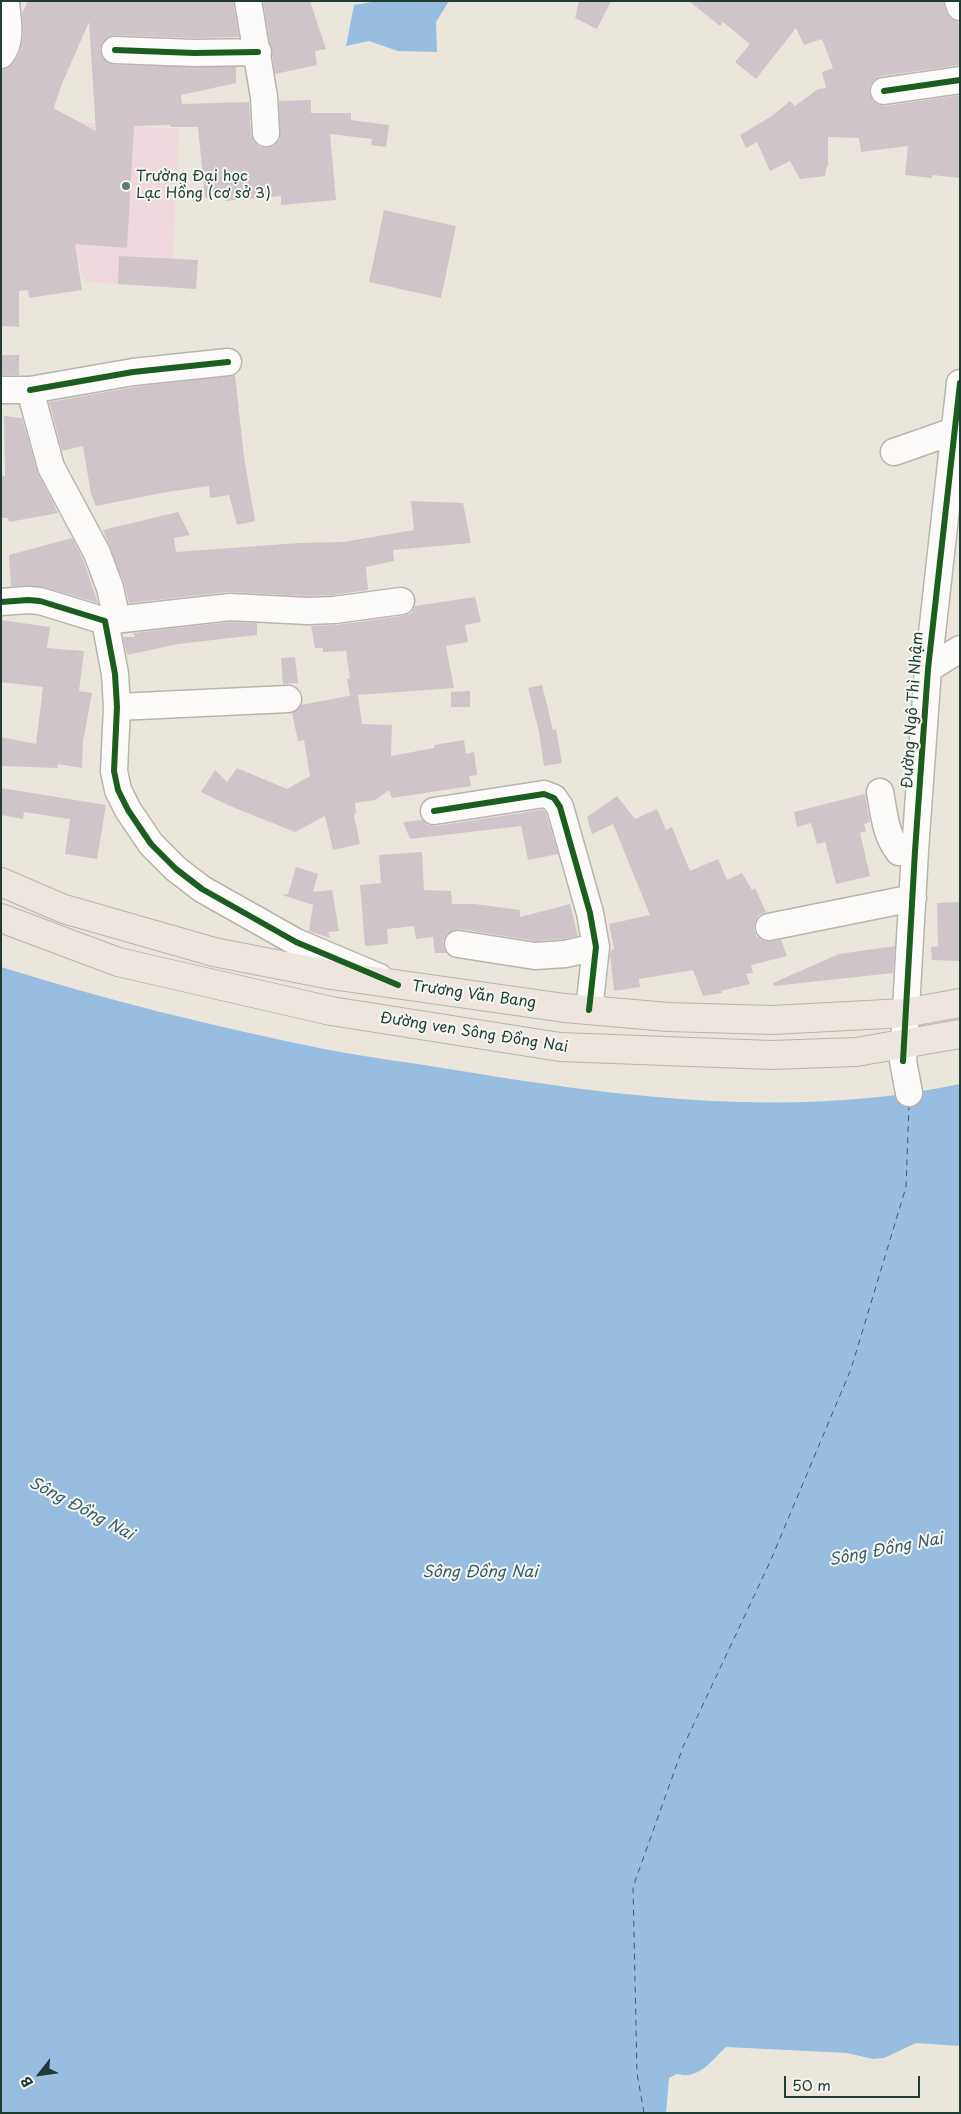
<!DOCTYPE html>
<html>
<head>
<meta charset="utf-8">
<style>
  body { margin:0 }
  #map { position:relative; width:961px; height:2114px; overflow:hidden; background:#ebe6db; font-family:"Playpen Sans",sans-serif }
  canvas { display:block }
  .frame { position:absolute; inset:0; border:2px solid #1f3d34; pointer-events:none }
  .north { position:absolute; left:15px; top:2049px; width:50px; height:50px; -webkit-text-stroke:4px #f6f6f2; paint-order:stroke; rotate:240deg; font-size:14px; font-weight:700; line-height:20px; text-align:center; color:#1f3d34 }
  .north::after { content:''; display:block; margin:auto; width:18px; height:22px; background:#1f3d34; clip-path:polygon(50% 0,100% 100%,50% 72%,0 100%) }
  .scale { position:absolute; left:784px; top:2076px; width:136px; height:22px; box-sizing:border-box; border:2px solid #1f3d34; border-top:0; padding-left:6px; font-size:15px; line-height:18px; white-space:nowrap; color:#1f3d34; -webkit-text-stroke:4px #f6f6f2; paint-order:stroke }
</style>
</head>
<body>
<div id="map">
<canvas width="961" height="2114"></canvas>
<div class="frame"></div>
<div class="north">B</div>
<div class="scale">50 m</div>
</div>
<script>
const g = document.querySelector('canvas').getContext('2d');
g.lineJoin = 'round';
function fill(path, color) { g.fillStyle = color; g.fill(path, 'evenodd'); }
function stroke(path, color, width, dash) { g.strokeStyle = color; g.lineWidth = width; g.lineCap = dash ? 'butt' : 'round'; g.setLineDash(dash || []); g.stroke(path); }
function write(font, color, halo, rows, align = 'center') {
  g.font = font + ' "Playpen Sans",sans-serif'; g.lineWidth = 4; g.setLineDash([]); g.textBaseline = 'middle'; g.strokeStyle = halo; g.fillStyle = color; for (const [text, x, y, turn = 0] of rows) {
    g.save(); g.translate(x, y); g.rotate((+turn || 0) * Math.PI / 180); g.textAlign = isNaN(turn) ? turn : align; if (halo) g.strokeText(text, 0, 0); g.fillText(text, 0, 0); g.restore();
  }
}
fill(new Path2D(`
  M78,122L179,129L173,259L198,260L196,289L85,282L73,244Z`), '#efd9de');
fill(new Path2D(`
  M378,1H449L436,22L437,52L398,51L369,41L346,46L354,5Z
  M1,967C107,1000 215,1027 324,1049C365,1057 407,1062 449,1069C618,1097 791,1120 960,1084V2046L916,2043L884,2058L873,2059L847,2053L726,2047C711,2061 699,2080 677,2074L669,2078L666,2113H1Z`), '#97bde1');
stroke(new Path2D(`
  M644,2113L637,2073L633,1887L683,1747L770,1562L851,1369L906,1187L909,1104`), '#385e69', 1, [6, 5]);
fill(new Path2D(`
  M28,1H233L239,37L194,38L115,35L108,37L103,42L100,49L102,57L107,62L114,65L236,67V83L181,95L182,104L249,102L251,134L254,142L260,147L267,148L274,146L280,139L279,101L311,100V113H351V120L389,125L386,147L371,145L372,139L330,134L336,200L281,205V196L226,201L225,196L205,198L198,127H170V125L134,126L127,248L75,244L82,290L29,298L28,290L19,291V327L1,326V70L8,68L19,54L23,37L22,13ZM89,22L96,131L55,109L54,107L61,86Z
  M263,1H310L326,49L315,51L317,65L275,74Z
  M579,1H611L597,29L575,18Z
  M689,1H943L946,12L950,18L958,22L960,26V65L881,76L874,80L870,86L869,93L873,101L879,105L886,106L960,95V178L932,175V178L905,175L908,146L861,152L859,138L828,137V166H827L825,176L800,179L790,161L770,171L757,142L746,148L740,135L772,116L790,101L795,106L818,89L826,88L822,72L833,68L822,39L804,45L796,28L756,79L735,62L750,44L723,22L720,26Z
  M384,210L456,226L441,298L369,282Z
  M119,256L198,260L196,289L118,284Z
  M1,355H19V375H1Z
  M235,375L244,457L255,521L237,525L229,495L210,498L209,486L167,492L96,506L91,494L83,446L62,451L49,402L135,387Z
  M4,416L22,418L37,471L58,513L9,522L8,518H1V476H5Z
  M411,501L463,503L471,543L393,550L394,561L366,567L368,590L333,595L308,596L228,592L129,603L124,583L103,530L178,512L190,535L174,538L176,552L299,543L343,542L414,530Z
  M72,538L83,559L98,603L44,587L11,586L9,555Z
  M475,597L481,622L465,625L468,642L446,646L454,688L358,695L362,724L392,725L391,756L434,748V745L464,740L466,754L474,752L477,775L469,776L471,786L392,798L389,790L375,800L355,803L356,813L354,816L360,844L333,850L325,816L295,832L230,806L201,792L215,770L227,782L237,768L287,789L310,776L304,740L298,741L292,713L301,705L353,695H350L347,679L350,678L346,651L323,652V648H315L311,626L336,625L403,616L411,613L415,606Z
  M1,620L50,627L47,648L84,651L79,691L92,693L83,741L82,768L58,764L57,768L1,766V737L36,744L43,687L1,682Z
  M230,622L257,623V635L178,644L127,655L123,637H135L133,633Z
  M295,657L298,683L283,684L281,658Z
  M542,685L553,730L556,729L562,763L544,766L539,732L528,688Z
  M470,691V707H451V692Z
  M1,788L106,805L97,859L65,854L70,819L24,812L23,819L1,815Z
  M865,794L870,822L864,824L866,831L860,833L870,876L836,884L825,842L817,844L811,823L797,827L794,812Z
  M617,796L635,819L657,809L666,830L672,827L690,871L718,859L727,880L742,873L752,890L755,888L766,912L759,915L755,922L754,929L757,937L765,941L781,940L787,956L751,965L753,973L746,974L750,984L721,991L722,993L703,996L693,970L639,979L640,987L614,991L610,954L611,950L614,949L609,924L650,915L613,824L592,834L587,817Z
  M541,810H544L546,813L558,854L528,860L521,826L410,839L403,822L422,820L428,825L436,826Z
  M422,852L424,890L451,891L452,904H475L520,910V917L570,904L578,936L563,939L536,941L460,929L453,930L447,934L443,941L444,949L447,953H435L433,937L416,939L414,926L387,929L388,944L365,946L360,885L381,883L379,855Z
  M296,867L318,874L313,892L332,890L339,931L328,932L330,938L309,931L313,905L282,895L288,894Z
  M960,902V961L932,960L931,947L938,946L937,903Z
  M895,946L893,973L774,986L773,983L839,954Z`), '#d0c4cb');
const minor = new Path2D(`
  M248,1L264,97L266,133
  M958,1L960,7
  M115,50L194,53L258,52
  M1,55C13,40 7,19 6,1
  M884,91L960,80
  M1,390H30L51,467L97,553L110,588L117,620
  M30,390L133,372L228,362
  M894,452L954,431
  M1,602L28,600L40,601L105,621L115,674L117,707L114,771L118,790L128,810L151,844L176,869L202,889L296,942L379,977
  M105,621L230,607L308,611L334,610L401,601
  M928,669L960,649
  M117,707L288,699
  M880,792C884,812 885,835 899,852L915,851
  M434,811L544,794L554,798L560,807L590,913L596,947L589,1010
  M769,927L913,898
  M458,944L535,956L565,954L596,947
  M909,1093L903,1061L915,851L928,669L960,383`);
const major = new Path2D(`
  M1,882L64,909L214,952L331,975L565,1008L668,1017L772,1020L905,1013L960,1003
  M1,918L118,962L331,1011L560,1047L771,1055L856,1052L960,1034`);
stroke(minor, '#b6b6ae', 29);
stroke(major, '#b6b6ae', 30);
stroke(minor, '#fcfbfa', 26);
stroke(major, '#eee6de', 28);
stroke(new Path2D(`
  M115,50L194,53L258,52
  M884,91L960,80
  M30,390L133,372L228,362
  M1,602L28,600L40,601L105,621L115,674L117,707L114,771L118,790L128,810L151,844L176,869L202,889L296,942L398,985
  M434,811L544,794L554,798L560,807L590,913L596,947L589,1010
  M903,1061L915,851L928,669L960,383`), '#1b5e20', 6);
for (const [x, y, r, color] of [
  [126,186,5,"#66786e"]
]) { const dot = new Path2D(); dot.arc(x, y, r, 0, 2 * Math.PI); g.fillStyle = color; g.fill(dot); stroke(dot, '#f6f6f2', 2); }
write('15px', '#1f3d34', '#f6f6f2', [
  ["Trường Đại học",136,177],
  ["Lạc Hồng (cơ sở 3)",136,194]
], 'left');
write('15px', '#1f3d34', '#f6f6f2', [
  ["Đường Ngô Thì Nhậm",913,710,-86],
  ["Trương Văn Bang",474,995,8],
  ["Đường ven Sông Đồng Nai",474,1033,9]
]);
write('italic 16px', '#385e69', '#f6f6f2', [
  ["Sông Đồng Nai",81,1509,28],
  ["Sông Đồng Nai",886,1550,-11],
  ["Sông Đồng Nai",480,1573]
]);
</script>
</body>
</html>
